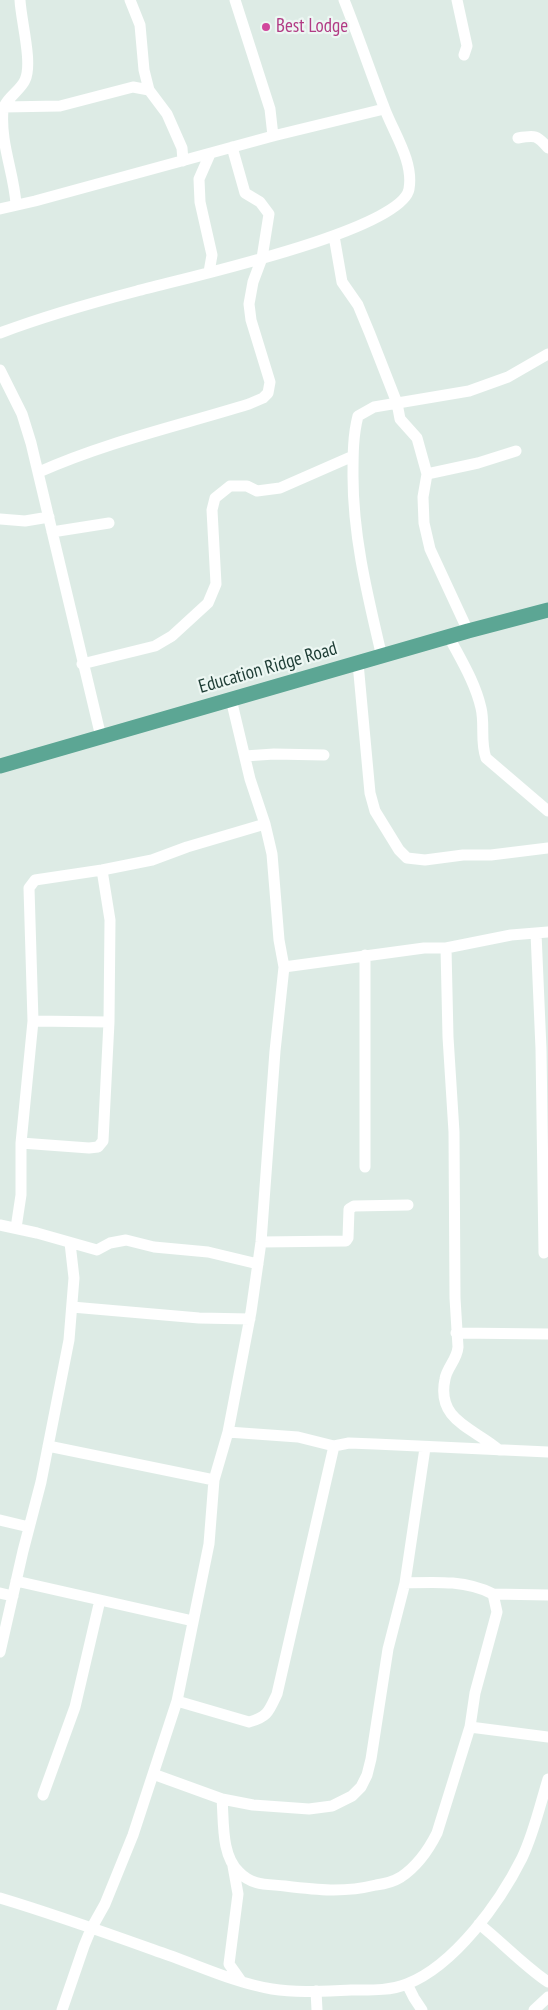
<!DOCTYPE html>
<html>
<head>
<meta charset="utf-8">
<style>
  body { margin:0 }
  canvas { display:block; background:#ddebe5 }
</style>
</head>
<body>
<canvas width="548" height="2010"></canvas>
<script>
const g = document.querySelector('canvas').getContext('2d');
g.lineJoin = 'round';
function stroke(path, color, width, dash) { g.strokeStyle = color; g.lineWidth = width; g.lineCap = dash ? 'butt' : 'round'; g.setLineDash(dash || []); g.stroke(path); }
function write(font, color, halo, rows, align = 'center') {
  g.font = font + ' "PT Sans Narrow",sans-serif'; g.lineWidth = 4.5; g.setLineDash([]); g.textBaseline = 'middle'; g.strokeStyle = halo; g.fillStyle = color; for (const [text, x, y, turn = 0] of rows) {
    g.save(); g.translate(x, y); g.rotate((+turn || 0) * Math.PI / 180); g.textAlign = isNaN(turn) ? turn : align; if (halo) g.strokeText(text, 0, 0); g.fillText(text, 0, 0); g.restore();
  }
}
stroke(new Path2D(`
  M130,0L140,25L144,70L149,90L167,114L182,148L183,161
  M235,0L270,109L273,136
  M457,0L467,46L464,55
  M3,107L60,106L133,87L149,90
  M518,138C535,135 537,135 548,148
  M16,204C14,173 0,143 3,110C5,99 21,90 25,80C33,63 21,21 20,0
  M0,209L35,201L273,136L384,109
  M334,236L342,282L358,305L370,334L397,403L400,419L417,438L427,474L423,497L424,523L430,549L468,631
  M209,272L212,255L200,202L199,179L210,154
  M0,333C45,316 91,303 137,291C180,279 402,231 409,189C414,161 393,132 384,107C370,71 358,35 344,0
  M0,370L22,414L31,443L101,737
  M39,472C106,442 178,426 249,404L263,398L268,393L270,382L251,320L249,304L253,282L262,258L269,214L260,202L245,193L232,147
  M427,474L478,463L516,451
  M0,519L25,521L49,517
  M52,532L109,523
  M449,637C461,660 475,682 481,708C485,724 480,742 486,758L548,811
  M382,657C368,597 353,538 353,476C353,455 353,435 358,416L374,407L469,391L508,377L548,354
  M358,663L370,793L375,811L399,850L407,858L425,860L463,855H491L548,848
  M82,664L155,646L172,636L208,603L216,584L212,510L215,498L230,486H247L257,491L280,488L353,456
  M245,756L274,754L324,755
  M536,933L541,1049L544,1253
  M446,948L448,1037L454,1132L455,1298L458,1347C457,1360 447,1367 445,1379C436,1421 474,1428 499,1450
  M284,967L424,948H446L511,935L548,932
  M33,1021L109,1022
  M21,1143L89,1148L98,1147L103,1141L109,1022L110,920L102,870
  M365,1167V955
  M0,1225L37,1233L97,1250L110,1243L126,1240L154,1247L208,1252L258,1264
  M16,1228L21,1195V1143L33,1021L29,888L35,880L102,870L152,860L187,847L265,824
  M261,1242L346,1241L348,1238L349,1209L354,1206L408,1205
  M72,1307L199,1318L250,1319
  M456,1333L548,1334
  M228,1432L298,1437L334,1446L349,1443L375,1444L548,1452
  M48,1446L214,1480
  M0,1520L29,1527
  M16,1581L193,1621
  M0,1593L13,1596
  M493,1594L548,1595
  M0,1652L23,1551L41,1482L69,1340L74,1278L70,1243
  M177,1701L249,1722C268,1717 269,1711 277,1694L334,1446
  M470,1727L548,1737
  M153,1774L222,1799L253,1805L309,1809L332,1806L352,1796L361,1787L367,1775L371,1759L388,1649L405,1583L425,1448
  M43,1795L75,1707L100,1600
  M222,1799C224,1822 221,1855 239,1872C252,1886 268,1884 285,1886C318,1890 343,1893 376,1885C384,1884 393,1882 401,1877C416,1867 429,1849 437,1833L470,1727L475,1693L497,1612L493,1594C466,1580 435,1582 405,1583
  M233,1866L238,1894L229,1964L241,1981
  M0,1898C57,1915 112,1935 168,1955C202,1967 236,1983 272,1989C297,1993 325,1991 351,1990C370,1990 389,1991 407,1984C455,1965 500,1902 522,1858C534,1833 540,1805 548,1779
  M479,1924C503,1943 523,1965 548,1982
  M407,1984L414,1998L422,2010
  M316,1991L317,2010
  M62,2010L84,1946L91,1929L105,1904L133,1835L177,1701L209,1544L214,1480L228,1432L251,1312L261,1242L275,1051L284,967L279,940L272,854L265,824L250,779L231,699
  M534,2010L548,1997`), '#fff', 11);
stroke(new Path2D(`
  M0,766L468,631L548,610`), '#5ca694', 15);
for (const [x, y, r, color] of [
  [266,27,5,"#d1479c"]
]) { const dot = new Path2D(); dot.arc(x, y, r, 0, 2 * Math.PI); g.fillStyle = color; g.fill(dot); stroke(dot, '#edf7f3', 2); }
write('19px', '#b23c85', '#edf7f3', [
  ["Best Lodge",276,27]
], 'left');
write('19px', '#1d3c34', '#edf7f3', [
  ["Education Ridge Road",268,668,-16]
]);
</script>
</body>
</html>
